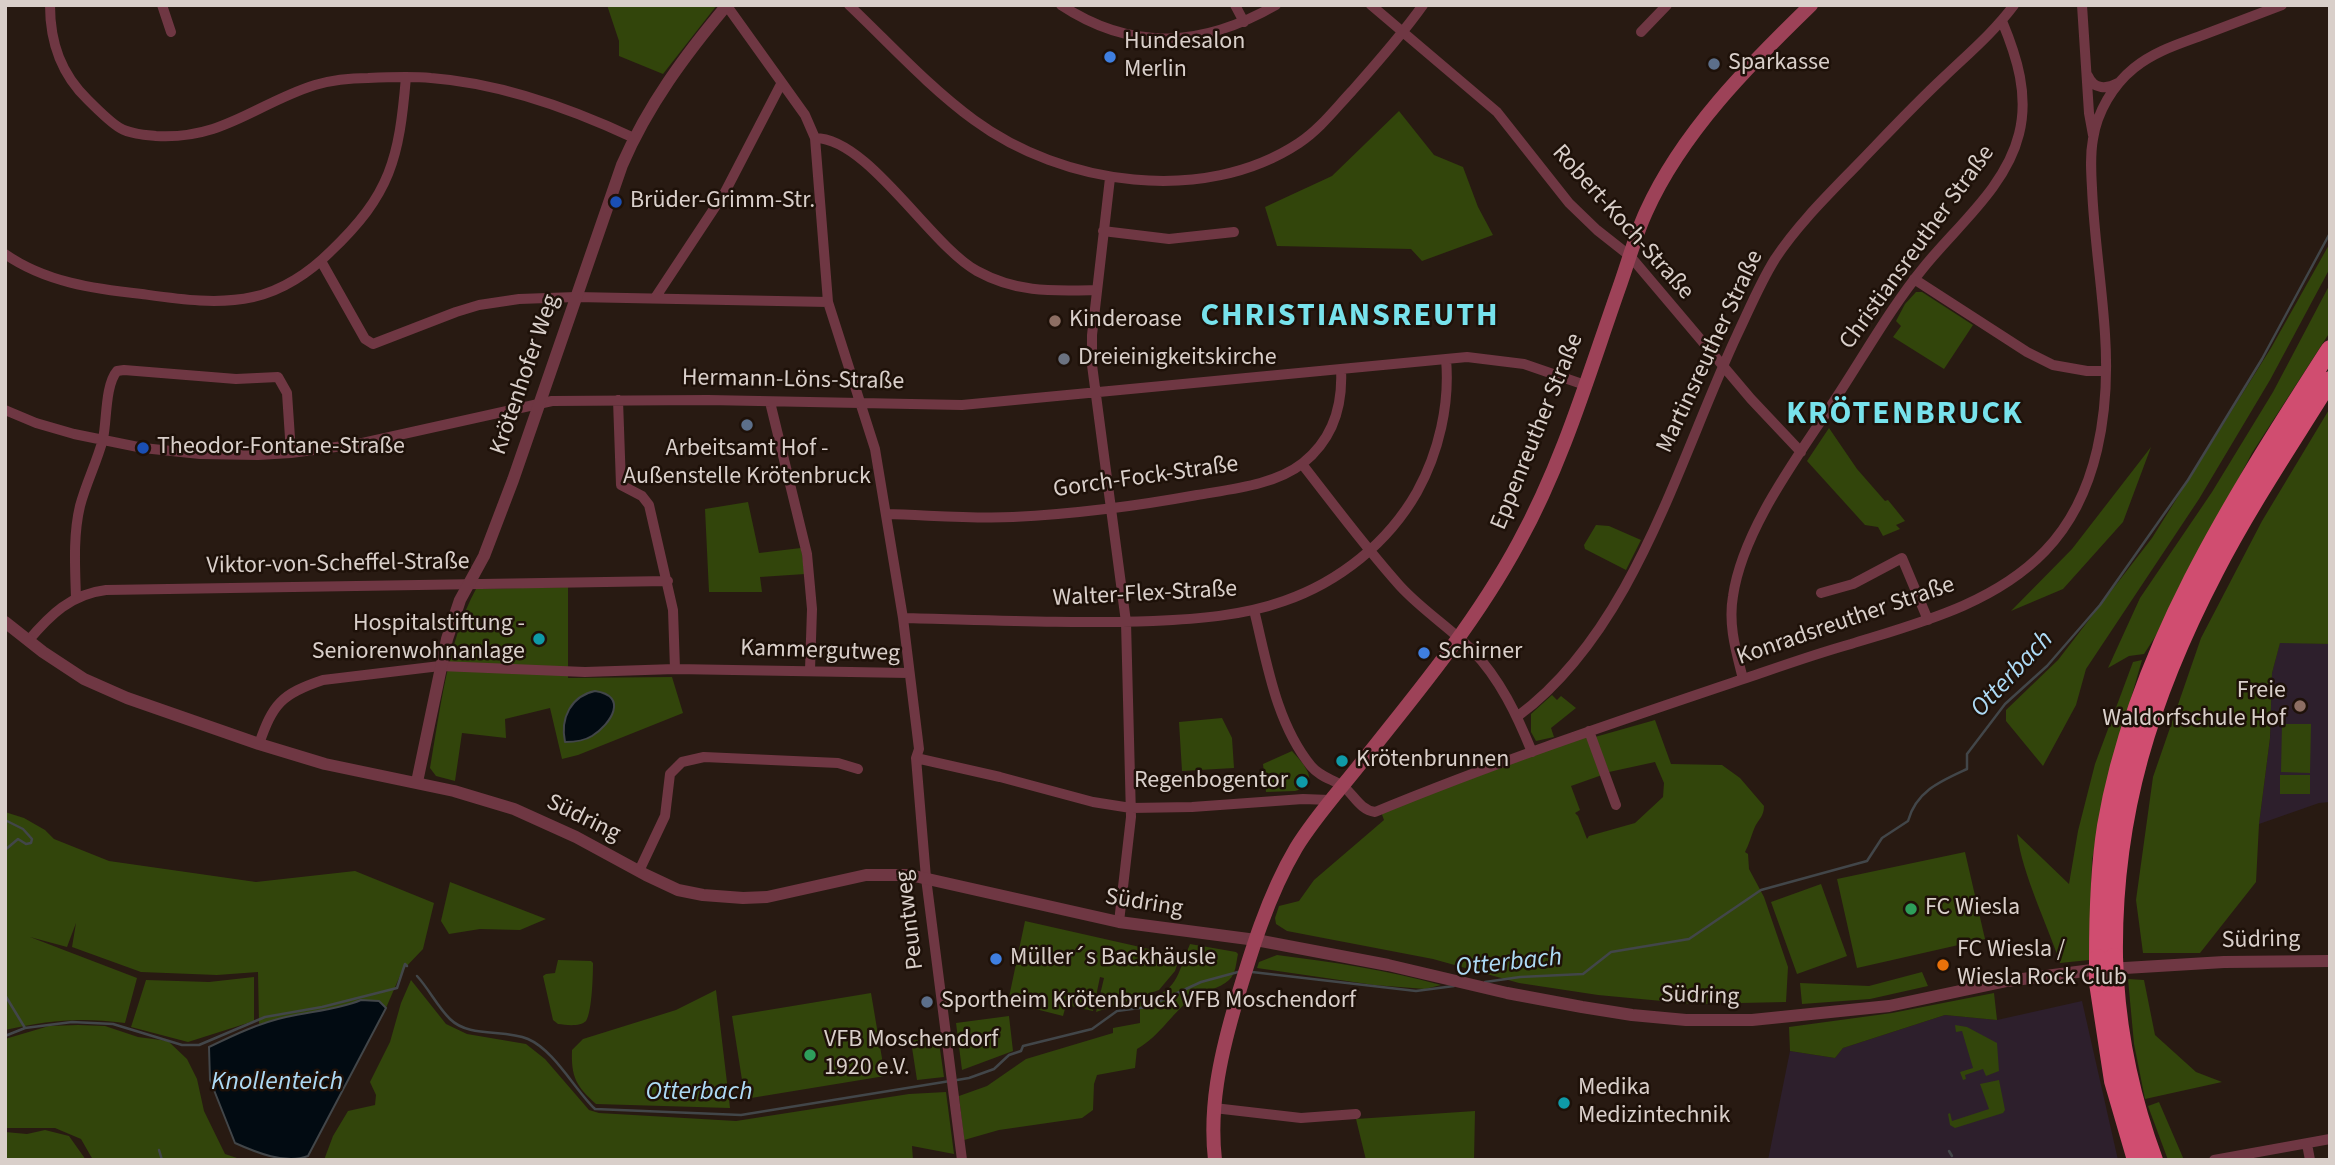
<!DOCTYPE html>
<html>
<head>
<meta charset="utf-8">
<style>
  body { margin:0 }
  #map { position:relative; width:2335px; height:1165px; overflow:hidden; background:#281a12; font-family:"Source Sans 3",sans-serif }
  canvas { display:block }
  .frame { position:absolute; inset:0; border:7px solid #d9cfca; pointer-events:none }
</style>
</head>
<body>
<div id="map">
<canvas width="2335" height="1165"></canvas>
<div class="frame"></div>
</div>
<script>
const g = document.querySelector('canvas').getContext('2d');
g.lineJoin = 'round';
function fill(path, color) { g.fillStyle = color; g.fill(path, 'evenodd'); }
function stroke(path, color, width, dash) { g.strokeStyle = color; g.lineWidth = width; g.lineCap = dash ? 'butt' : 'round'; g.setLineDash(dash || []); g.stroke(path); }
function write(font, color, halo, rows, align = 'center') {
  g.font = font + ' "Source Sans 3",sans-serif'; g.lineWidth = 5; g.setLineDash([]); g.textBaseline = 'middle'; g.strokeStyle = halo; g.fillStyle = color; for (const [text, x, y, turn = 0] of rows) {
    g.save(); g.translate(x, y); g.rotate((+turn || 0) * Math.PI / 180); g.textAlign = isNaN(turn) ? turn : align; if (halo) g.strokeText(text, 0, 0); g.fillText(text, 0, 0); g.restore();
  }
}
fill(new Path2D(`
  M2280,642L2330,644V802L2319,803L2259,824L2270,738L2272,673Z
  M2082,1001L2118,1160H1768L1790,1051L1835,1058L1843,1048L1945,1015L1997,1020Z`), '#2d1f2c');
fill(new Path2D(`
  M607,5H717L663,74L619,56V41Z
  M1399,111L1434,155L1463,167L1478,207L1493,235L1422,261L1411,249L1277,246L1265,207L1332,176Z
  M2330,243V268L2270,380L2199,499L2086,669L2076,705L2043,766L2006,721V710L2058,660L2152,538L2271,348Z
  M2330,284V332L2252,453L2155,637L2144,654L2129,656L2108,668L2140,598L2212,492L2273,392Z
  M1916,292H1922L1973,325L1944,369L1893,337L1901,326L1896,321L1905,304Z
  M2330,408V644L2280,643L2272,673L2270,738L2259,824L2256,882L2200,953H2143L2136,900L2153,777L2201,638L2262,521Z
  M1829,428L1857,469L1885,501L1888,500L1905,521L1896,525L1900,529L1883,536L1878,527L1865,525L1807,461Z
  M2151,447L2123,522L2063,589L2011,611L2072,549Z
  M748,502L759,553L801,548L805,574L760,577L762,592H709L705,509Z
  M1596,525L1609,526L1641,540L1626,570L1585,549L1584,545Z
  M568,587V678L672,677L683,713L578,755L562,759L550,708L505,719L506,738L462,733L455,781L436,776L430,768C440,711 448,640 476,589Z
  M2142,660L2108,779L2092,860L2089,960L2060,963C2046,921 2023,876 2017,834L2069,884L2078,831L2095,764L2133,662Z
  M1552,695L1557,700L1561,696L1576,708L1551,728L1554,737L1536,741L1531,732V714Z
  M1222,718L1232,738L1234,768L1182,771L1179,722Z
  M1655,720L1671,764L1722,765L1740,778L1764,806C1764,817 1758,819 1754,829C1751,837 1749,844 1745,852L1748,854L1749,869L1764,897L1788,967L1786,1002L1694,1004L1598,995L1519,983L1433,959L1287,931L1276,924L1275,918L1279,906L1299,901L1314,880L1384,820L1381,812L1586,736L1602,775L1571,786L1580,810L1575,813L1578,816L1587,839L1589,836L1635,823L1663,797L1664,783L1655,762L1609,772L1595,737Z
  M2282,724H2311L2310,773L2281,772Z
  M1292,751C1301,761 1314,774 1308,787L1295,791L1266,792L1263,764Z
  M2280,775H2310V794H2280Z
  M5,812L24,818L45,830L54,839L109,861L256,882L355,871L434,903L423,949L402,971L386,1008L379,1001C359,1000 359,1004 341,1008C314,1015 286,1017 259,1024L258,972L217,975L141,972L72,947L76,923L67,947L30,937L137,978L125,1023C80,1017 50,1020 5,1030Z
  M1965,852L1985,939L1857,968L1837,879Z
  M450,882L546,919L520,930L480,929L449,934L441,921Z
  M1821,884L1847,956L1797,974L1771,902Z
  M1025,921L1180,956L1175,971L1159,990L1096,1012L1104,978L1100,977L1093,1011L1066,1005L1063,1016L1008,1002Z
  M1190,944L1236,952L1238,954C1236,963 1236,974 1229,980C1220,989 1201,991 1190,1000C1170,1015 1162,1034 1137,1049L1135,1068L1097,1075L1094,1084L1093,1110L1082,1118L999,1130L964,1140L959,1096L987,1086L1026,1059L1113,1033V1028L1140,1023V1002C1179,991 1176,977 1190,944Z
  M1277,955C1332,962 1387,970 1441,985L1425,989L1374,985L1257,968L1259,962Z
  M558,960L591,961L593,963C593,975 592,1012 586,1021C580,1027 566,1025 558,1024L553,1020L543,976L546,974L555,973Z
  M1922,972L1928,986L1870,999L1802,1004L1800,983L1869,986Z
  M254,977V1021L188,1042L131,1027L146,980L209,982Z
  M2128,979L2144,980L2155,1035L2196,1072L2222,1082L2145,1099L2134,1044Z
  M411,980L446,1024L467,1034L526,1044L545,1059L589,1110L599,1113L736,1121L909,1094L946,1092L954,1154L912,1146L913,1160H324L333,1136L348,1111L375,1105L376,1095L370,1082L390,1042L401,1003Z
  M716,990L730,1108L596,1104C576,1086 571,1077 572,1050L583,1039L676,1010Z
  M871,993L885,1076L745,1099L732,1016Z
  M1994,993L1997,1020L1945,1015L1843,1048L1835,1058L1790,1051L1789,1027L1892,1013Z
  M1009,1016L1013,1051L962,1070L956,1023Z
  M78,1025L105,1026L138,1037L168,1041L187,1059L197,1079L204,1111L225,1154L243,1160H93L81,1139L55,1128H5V1039L49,1026Z
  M1955,1025L1967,1027L1997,1043L1999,1071L1986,1076L1983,1069L1965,1075L1966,1079L1963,1080L1960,1072L1973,1068L1962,1031L1956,1032Z
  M938,1035L944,1077L917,1080L911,1041Z
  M1999,1080L2005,1110L2003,1113L1955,1128L1950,1125L1948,1114L1950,1113L1952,1121L1989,1109L1980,1084Z
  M2159,1102L2184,1160H2168L2148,1106Z
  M1475,1111L1474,1160H1366L1356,1119Z
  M45,1130L69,1136L86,1160H5V1132L27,1134Z`), '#32450b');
const water = new Path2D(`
  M595,691C629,696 611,724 592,736C584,741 574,742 565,742C560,718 571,696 595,691Z
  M361,1000L379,1001L386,1008L308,1156C286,1165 255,1152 235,1143L210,1080L209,1047C234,1035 259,1023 286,1017C312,1011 337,1010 361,1000Z`);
fill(water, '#020b12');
stroke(water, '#424649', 2);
stroke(new Path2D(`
  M5,820L23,829L32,839L31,843L26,844L18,839L5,850
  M1252,972L1416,991L1454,986
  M417,976C429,989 437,1006 450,1019C469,1038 504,1029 528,1039C554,1050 575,1090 595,1109L741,1115L950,1081
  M1485,982L1520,977L1583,974L1611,952L1689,939L1761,890L1867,861L1882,838L1908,821C1916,791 1941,781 1967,769V754L2005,704L2047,666L2100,605L2188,480L2262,359L2330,233
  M5,995L25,1028L72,1022L113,1024L182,1045H199L265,1017L322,1007L397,988L405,964L407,966
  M5,1036L25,1028
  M957,1080L969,1078L994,1069L1009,1055L1021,1051L1023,1046L1092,1029L1117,1011L1147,1007L1201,982L1238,972
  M159,1150L162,1160
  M1949,1151L1952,1156`), '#424649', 2.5);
stroke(new Path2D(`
  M50,5C50,43 61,74 88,100C96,108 111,123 120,128C130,134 145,135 156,136C223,140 257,103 315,85C332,80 350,78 368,78C389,77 411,76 431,78C500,83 572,109 634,138
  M162,5L171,32
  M849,5C890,44 929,87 974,120C1062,185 1204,206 1299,143C1320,129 1335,109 1352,91C1377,63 1401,36 1423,5
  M1061,5C1132,52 1203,47 1276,5
  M1235,5L1244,22
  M1371,5L1497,112L1569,203L1597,230L1630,256L1751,399L1801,452
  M2082,5L2089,113L2093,135
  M727,6L805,115L815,138L828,302L875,449L903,618L919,749L916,758L926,878L962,1160
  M1641,32L1667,5
  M2088,76C2094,90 2107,89 2118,83
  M815,138C868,138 930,245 977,271C1017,293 1052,291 1096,290
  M1110,178L1092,335V365L1126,622L1131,817L1119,922
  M1103,231L1169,239L1234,232
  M5,254C45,282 94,289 142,294C178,299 217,305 253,297C282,291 310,272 330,252C391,194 399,159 406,77
  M321,261L365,339L373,344L456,312L479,305L519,299L576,297L828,302
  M1914,279L2027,352L2053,365L2087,371H2106
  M655,298L725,192L781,84
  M618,400L621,485L642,496L649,505L673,610L675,669
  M770,402L807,554L812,609L810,670
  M5,410L36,423L74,434L143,448L200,454L258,455L291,453L358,444L552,401L708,400L962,405L1467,357L1524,364L1585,385
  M1302,464C1334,505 1365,547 1400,586C1422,610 1449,627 1472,650C1500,679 1517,715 1532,752
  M886,514C928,515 971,519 1013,517C1074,514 1137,506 1197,495C1232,489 1275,485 1303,463C1333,439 1343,406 1341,369
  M1821,593L1853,584L1902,558L1928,620
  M76,598C75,567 73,535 80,506C86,483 97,462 103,439C107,420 105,385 117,371L124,370L236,379L278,377L287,393L291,453
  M1254,610C1267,663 1276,723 1311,766C1320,777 1332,779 1343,786C1354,795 1360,810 1375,812C1503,759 1634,716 1764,672C1793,662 1822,652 1851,644C1919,623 1994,604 2045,551C2099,495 2110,409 2105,334C2102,285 2094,237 2092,188C2091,171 2090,155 2093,139C2097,112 2113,85 2134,68C2155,51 2179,44 2203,35C2230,25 2256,15 2282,5
  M903,618C986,620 1069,624 1153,621C1197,619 1242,616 1284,601C1339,582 1388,543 1417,492C1439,452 1450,404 1446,359
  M28,641C50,615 71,594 106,590L668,581
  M1743,679C1736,651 1728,625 1733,596C1743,527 1801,453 1838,395C1866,352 1892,306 1924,267C1957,226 2006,187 2019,134C2029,95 2017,57 2002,21
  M1518,716C1634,630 1678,461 1737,335C1749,310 1760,283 1775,259C1798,224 1829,194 1858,164C1887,134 1914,105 1944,77C1968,54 1994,32 2014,5
  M1589,731L1616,805
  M259,744C273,704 281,694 323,680L440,666L585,672L675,669L909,673
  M916,758L1000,777L1093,802L1131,808L1192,807L1303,799L1330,800
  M639,871L665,816L670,774L682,762L704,757L838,763L858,769
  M1214,1108L1301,1118L1356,1114
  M2307,1144L2310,1160
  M2214,1160L2330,1139`), '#6f3743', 10);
stroke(new Path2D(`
  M5,622L43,652L84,679L127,698L259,744L325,764L454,791L514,809L576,837L646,875L678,890L703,895L743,898L767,897L866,875H910L1119,922L1256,940L1388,965L1507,993L1582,1007L1632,1015L1686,1020H1752L1889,1006L2007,981L2092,970L2224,962L2330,961
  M417,782L447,639L460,600L484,556L513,480L622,165C648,105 685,55 727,5`), '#6f3743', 12);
stroke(new Path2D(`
  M1215,1160C1209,1108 1220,1058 1234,1009C1250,955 1267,897 1296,848C1315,817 1339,791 1361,763C1418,692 1476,622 1519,542C1563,462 1589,373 1619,288C1628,263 1635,236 1646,212C1682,132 1749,65 1811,5`), '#9d4258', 14);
stroke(new Path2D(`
  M2114,957C2112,815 2150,696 2215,571C2249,505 2291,443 2330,380
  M2098,958C2098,914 2099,870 2106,826C2136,650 2235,497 2330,349
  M2115,980C2119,1041 2133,1103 2154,1160
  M2098,983L2113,1081L2136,1160`), '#d04d70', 18);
stroke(new Path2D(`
  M2114,957L2115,980
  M2098,958V983`), '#d04d70', 18);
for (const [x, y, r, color] of [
  [1110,57,7,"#3f7fe0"],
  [1714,64,7,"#5c6f8a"],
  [616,202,7,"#1a4fb4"],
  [1055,321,7,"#8d6e63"],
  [1064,359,7,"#6b7280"],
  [747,425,7,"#5c6f8a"],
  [143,448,7,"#1a4fb4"],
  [539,639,7,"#0f9aa8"],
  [1424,653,7,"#3f7fe0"],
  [2300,706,7,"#8d6e63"],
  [1342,761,7,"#0f9aa8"],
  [1302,782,7,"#0f9aa8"],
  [1911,909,7,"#2e9e5b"],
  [996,959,7,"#3f7fe0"],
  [1943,965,7,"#e8710a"],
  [927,1002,7,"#5c6f8a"],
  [810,1055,7,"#2e9e5b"],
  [1564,1103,7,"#0f9aa8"]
]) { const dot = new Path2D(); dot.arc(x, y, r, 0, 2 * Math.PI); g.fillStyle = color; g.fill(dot); stroke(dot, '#1e1109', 2.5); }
write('24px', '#d9cfca', '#1e1109', [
  ["Hundesalon",1124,43],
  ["Merlin",1124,71],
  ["Sparkasse",1728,64],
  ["Brüder-Grimm-Str.",630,202],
  ["Kinderoase",1069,321],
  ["Dreieinigkeitskirche",1078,359],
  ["Theodor-Fontane-Straße",157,448],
  ["Arbeitsamt Hof -",747,450,"center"],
  ["Außenstelle Krötenbruck",747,478,"center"],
  ["Hospitalstiftung -",525,625,"right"],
  ["Seniorenwohnanlage",525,653,"right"],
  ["Schirner",1438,653],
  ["Freie",2286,692,"right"],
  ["Waldorfschule Hof",2286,720,"right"],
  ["Krötenbrunnen",1356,761],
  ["Regenbogentor",1288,782,"right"],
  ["FC Wiesla",1925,909],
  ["FC Wiesla /",1957,951],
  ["Wiesla Rock Club",1957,979],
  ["Müller´s Backhäusle",1010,959],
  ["Sportheim Krötenbruck VFB Moschendorf",941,1002],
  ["VFB Moschendorf",824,1041],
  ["1920 e.V.",824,1069],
  ["Medika",1578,1089],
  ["Medizintechnik",1578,1117]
], 'left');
write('24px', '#d9cfca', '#1e1109', [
  ["Robert-Koch-Straße",1622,223,48],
  ["Christiansreuther Straße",1918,248,-54],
  ["Martinsreuther Straße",1711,352,-65],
  ["Krötenhofer Weg",526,375,-71],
  ["Hermann-Löns-Straße",793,381,1],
  ["Eppenreuther Straße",1538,432,-68],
  ["Gorch-Fock-Straße",1146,478,-8],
  ["Viktor-von-Scheffel-Straße",338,565,-1],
  ["Walter-Flex-Straße",1145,595,-3],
  ["Konradsreuther Straße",1846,622,-19],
  ["Kammergutweg",820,652,2],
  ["Südring",583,819,26],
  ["Südring",1144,904,9],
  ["Peuntweg",911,920,-97],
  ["Südring",2261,941,-1],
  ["Südring",1700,997,2]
]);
write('italic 26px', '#addaf5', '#1e1109', [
  ["Otterbach",2013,675,-47],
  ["Otterbach",1509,964,-6],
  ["Knollenteich",277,1083],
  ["Otterbach",699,1093]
]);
g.letterSpacing = '2px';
write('bold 32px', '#77e2ec', '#1e1109', [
  ["CHRISTIANSREUTH",1350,318],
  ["KRÖTENBRUCK",1905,416]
]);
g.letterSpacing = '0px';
</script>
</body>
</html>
